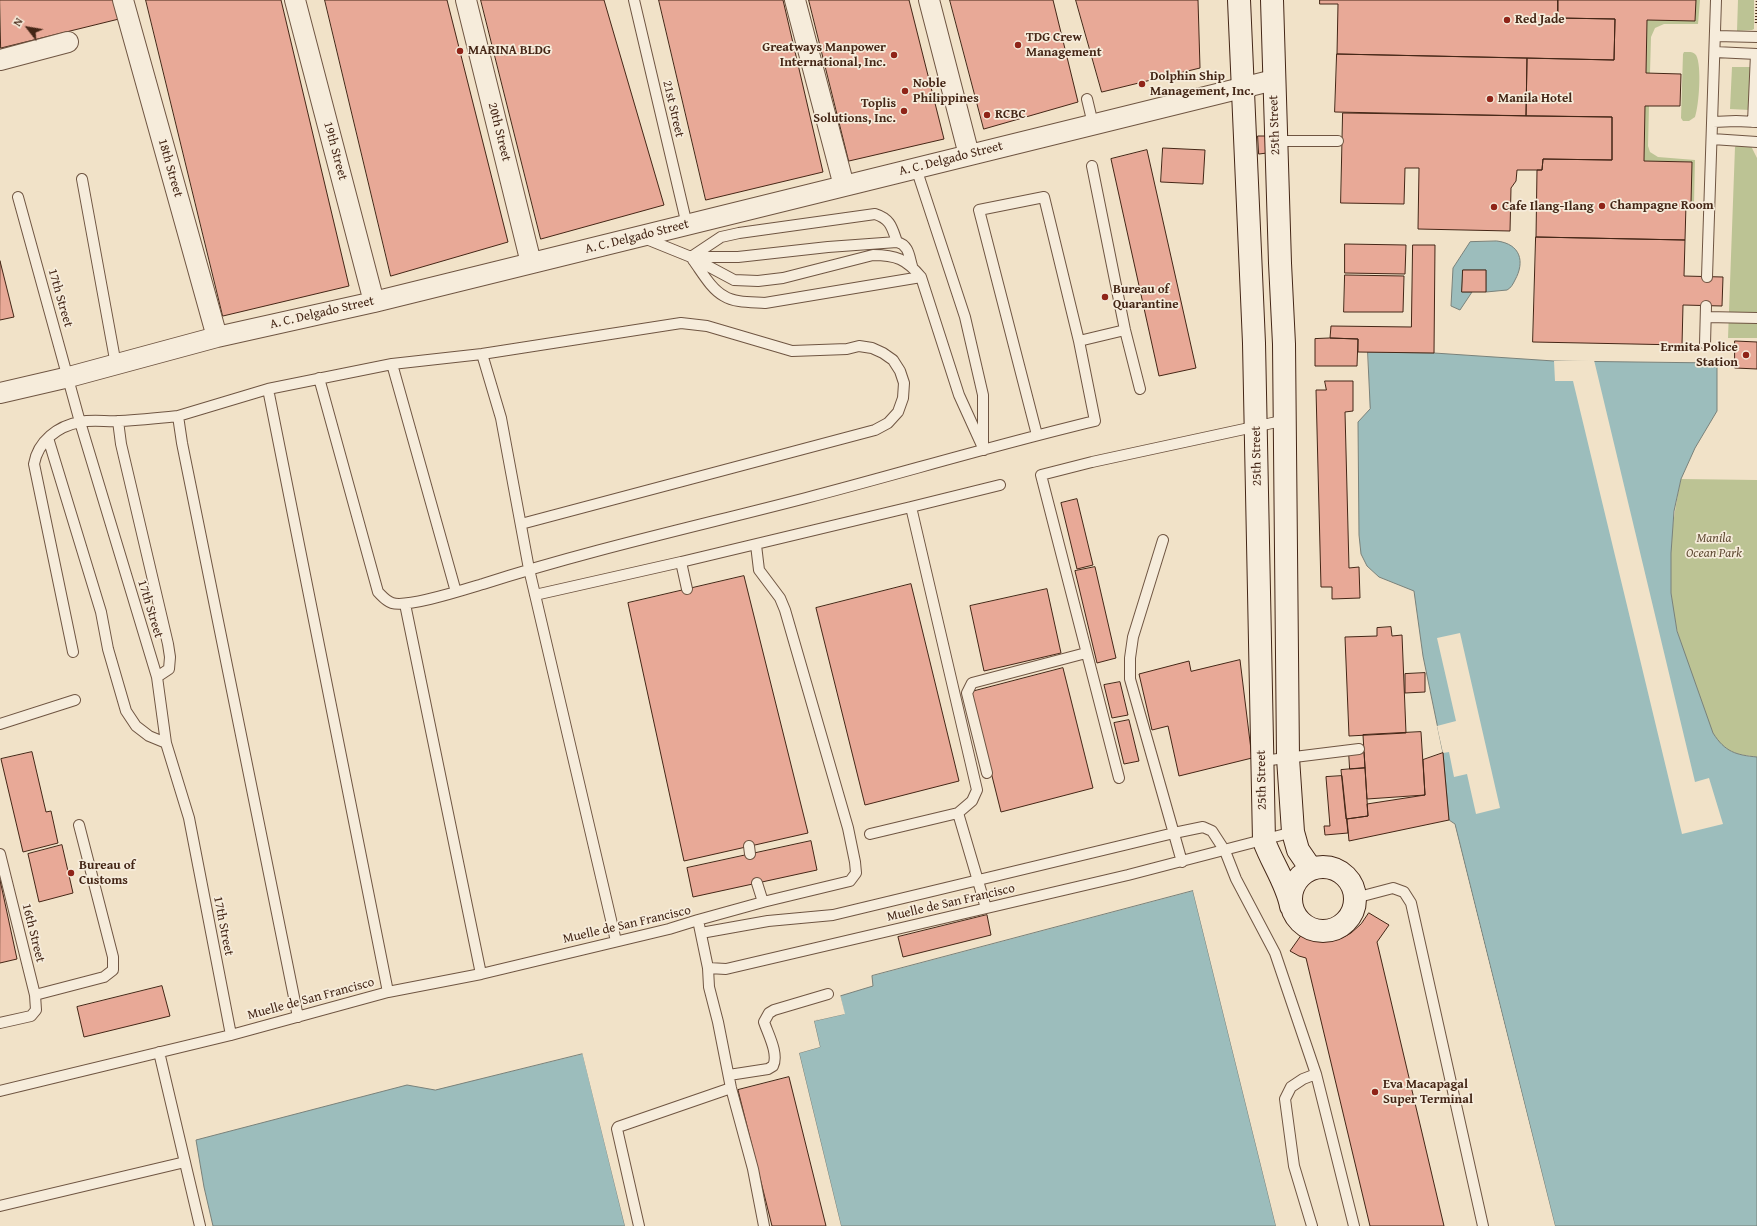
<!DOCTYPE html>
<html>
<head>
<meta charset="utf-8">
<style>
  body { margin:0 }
  #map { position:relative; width:1757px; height:1226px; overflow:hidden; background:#f1e2c8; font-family:"Gentium Book Plus",serif }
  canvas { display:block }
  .north { position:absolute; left:8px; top:8px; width:40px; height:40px; -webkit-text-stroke:3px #f6ecdb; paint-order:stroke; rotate:301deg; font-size:11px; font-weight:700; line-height:16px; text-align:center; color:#442616 }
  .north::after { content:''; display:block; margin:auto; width:14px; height:18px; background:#442616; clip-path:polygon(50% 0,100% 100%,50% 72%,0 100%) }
</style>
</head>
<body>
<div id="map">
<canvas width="1757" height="1226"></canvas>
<div class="north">N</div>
</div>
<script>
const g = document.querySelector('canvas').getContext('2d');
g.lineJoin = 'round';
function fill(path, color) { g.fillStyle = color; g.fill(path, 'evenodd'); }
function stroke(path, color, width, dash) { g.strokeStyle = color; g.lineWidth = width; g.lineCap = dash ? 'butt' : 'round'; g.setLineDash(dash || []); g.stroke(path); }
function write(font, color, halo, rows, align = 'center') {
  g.font = font + ' "Gentium Book Plus",serif'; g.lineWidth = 3.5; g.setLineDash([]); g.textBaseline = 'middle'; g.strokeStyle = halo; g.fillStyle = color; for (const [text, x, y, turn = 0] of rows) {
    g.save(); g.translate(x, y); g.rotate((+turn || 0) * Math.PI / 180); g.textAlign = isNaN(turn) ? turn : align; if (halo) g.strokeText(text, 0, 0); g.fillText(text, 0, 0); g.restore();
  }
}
fill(new Path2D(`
  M1696,0H1700L1698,24H1664L1655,28L1651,37L1650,73H1646L1647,20Z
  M1738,0H1754V29L1752,30L1737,31Z
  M1684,52C1688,52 1693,51 1696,55C1702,65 1699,106 1695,117L1689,121H1683L1681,118L1683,54Z
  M1732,67H1751L1750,110L1730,109Z
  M1645,106H1649L1648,146L1650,152L1658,157L1695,160L1694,204H1691L1692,162L1644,161Z
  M1737,145L1751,146L1757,158V338H1728L1735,147Z
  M1681,479L1757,480V757C1744,755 1731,754 1721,745C1710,734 1706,714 1701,700C1689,666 1673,630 1671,593C1668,555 1673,516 1681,479Z`), '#bcc394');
const water = new Path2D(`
  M1497,241C1521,244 1525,262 1515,280C1513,284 1511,288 1507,290L1486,292V270H1463L1462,292H1472L1460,310L1451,306L1453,268L1470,242Z
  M1368,352L1434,353L1554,361L1717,363V411L1695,448L1681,479L1674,511L1671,553V593L1677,631L1713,733C1725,752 1736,755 1757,757V1226H1555L1455,824L1449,820L1443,753L1423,656L1414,591L1379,577L1367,566L1361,554L1359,535L1358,422L1370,409Z
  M1193,891L1276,1226H841L799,1053L820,1047L814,1021L844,1014L840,996L873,986L872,976Z
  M583,1054L625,1226H213L204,1187L196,1140L407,1085L435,1090Z`);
fill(water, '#9cbdbc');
stroke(water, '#79817a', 1);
fill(new Path2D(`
  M1594,360L1695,782L1709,778L1723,824L1682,834L1573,381H1555L1554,361Z
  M1460,633L1500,808L1476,814L1467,774L1454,777L1449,752L1443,753L1437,726L1456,721L1437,638Z
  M1452,824H1454L1555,1226H1553Z
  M1195,890L1278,1226H1276L1193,891Z
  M840,994L845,1014L814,1021L820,1047L799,1053L841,1226H839L797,1053L798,1051L818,1046L812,1021L842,1012L838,996Z
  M582,1052L585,1054L627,1226H625Z`), '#f1e2c8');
const building = new Path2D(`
  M0,0H118L123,18L1,48Z
  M146,0H281L349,286L223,316Z
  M325,0H447L508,242L391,276Z
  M481,0H604L664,205L541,239Z
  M659,0H783L823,172L706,200Z
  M809,0H909L944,139L849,161Z
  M950,0H1053L1078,102L984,129Z
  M1076,0H1198L1200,68L1102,92Z
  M1320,0H1558V18L1615,19L1614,60L1337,54L1338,4H1320Z
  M1558,0H1696L1695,21L1647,20L1646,73L1681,74L1680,106H1645L1644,161L1692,162L1691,204H1686L1685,240L1536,237L1537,170H1542L1543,159L1612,160V117L1526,116L1527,58L1614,60L1615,19L1558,18Z
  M1337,54L1527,58L1526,116L1335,112Z
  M1343,113L1612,117V160L1543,159L1542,170H1517L1516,181L1511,188L1510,231L1418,229L1419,168H1405L1404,204L1341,203Z
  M1258,136H1266L1267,153L1259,154Z
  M1163,148L1205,150L1203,184L1161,182Z
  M1147,150L1196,368L1159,376L1111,159Z
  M1536,237L1685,240L1684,276L1723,277L1722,306L1683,305L1682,345L1533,342Z
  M1345,244L1406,245L1405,274L1345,273Z
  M1413,245H1435L1434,353L1358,352V339L1330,338L1331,326L1411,327Z
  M0,261L14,317L0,320Z
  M1463,270H1486V292H1462Z
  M1345,275L1404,276L1403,312H1344Z
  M1330,338L1358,339L1357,366H1315V339Z
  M1735,341L1757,342V369L1735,368Z
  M1325,381H1353V411L1345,412L1349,568L1359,567L1360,598L1332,599V587H1321L1316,390H1326Z
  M1077,499L1093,565L1077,569L1061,503Z
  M1095,567L1116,658L1097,663L1075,571Z
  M744,576L808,833L684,861L628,603Z
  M911,584L959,781L865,805L816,608Z
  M1047,589L1061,653L984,671L970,606Z
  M1391,627L1392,636L1402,635L1406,733L1349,736L1345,637L1377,636V628Z
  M1240,660L1252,758L1179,776L1168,726L1152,730L1139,674L1189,661L1191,671Z
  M1063,668L1093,788L1001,812L971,692Z
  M1425,673V692L1405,693V674Z
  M1120,682L1128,715L1112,718L1104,685Z
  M1129,720L1139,761L1124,764L1114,723Z
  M1421,732L1425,795L1367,799L1363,735Z
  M32,752L46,812L51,811L58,843L23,852L1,759Z
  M1349,752H1364L1365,768L1350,769Z
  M1443,753L1449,820L1349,841L1347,819L1368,816L1367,804L1425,795L1423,760Z
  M1365,768L1368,816L1346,819L1341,770Z
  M1342,776L1348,833L1325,835L1324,826H1330L1326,777Z
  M811,841L817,870L693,897L687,868Z
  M62,845L73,893L39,902L28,854Z
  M0,880L17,959L0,963Z
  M1369,913L1389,925L1377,942L1444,1226H1370L1306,958L1299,956L1290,951L1302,934L1321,941H1332L1342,938L1351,933L1361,924Z
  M987,915L991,935L903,957L898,937Z
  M162,986L170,1016L84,1037L77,1007Z
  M789,1077L826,1226H772L738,1090Z`);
fill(building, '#e8a997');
stroke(building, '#442616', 1);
const lane = new Path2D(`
  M634,0L687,225
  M1716,36L1757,37
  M1715,52L1757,54
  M1087,99L1093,124
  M1713,122L1736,121L1757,122
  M1753,122L1756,54
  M1712,139L1757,142
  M1276,141H1338
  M1092,166L1125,330L1140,389
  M916,168L965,317L983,395V446
  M82,179L116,365
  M18,197L80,422L157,677L166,743L189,818L231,1035
  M644,238L691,257L734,280L758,281L783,278L873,255C896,255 906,259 921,277L959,395L984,450
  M691,257L721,237L739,233L875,214C891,219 892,228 897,242
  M693,257H738L828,247L897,242C909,245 909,256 912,266
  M693,260C702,272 711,289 724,296C735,303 752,302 765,303L921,277
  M1707,277L1716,0
  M1706,317L1757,318
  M1079,341L1125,330
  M1705,344L1706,306
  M482,354L501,418L529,569L616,941
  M392,364L456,592
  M319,378L378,592C383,597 386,601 392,603C408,608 466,589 483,584C589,550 698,526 806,498C902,473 998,444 1095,421L1079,341L1044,197L979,210L1037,435
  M268,389L388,992
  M118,421L121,444L168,644L170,657L169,669L157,677
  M48,438L101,612L108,649L126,711L136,726L149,736L166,743
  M1163,540L1133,637L1130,658V679L1182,862
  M687,589L681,562L911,507
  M535,595L681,562
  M405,604L481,974
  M73,652L34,464C38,441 58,426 80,422C93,419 107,422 120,421C139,420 159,418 178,416
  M0,724L75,700
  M1262,761L1359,749
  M987,773L967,693L972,683L1086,653
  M1119,778L1041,475L1092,462L1286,420
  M958,813L972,801L977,790L911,507L1000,485
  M870,834L958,813L986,908
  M749,846L750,854
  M0,854L35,995L36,1010L31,1016L0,1023
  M757,883L763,902
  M1355,898L1393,888L1404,892L1411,903L1483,1226
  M698,920L763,902L850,881L856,873L855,862L848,828L785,610L780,598L759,570L756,545
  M701,933L768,921L833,915L1174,833L1203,827L1212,831L1225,851L1236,879L1275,953L1316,1074L1354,1226
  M708,968L726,969L1128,875L1293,832
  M35,995L104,977L113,970V957L79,825
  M298,1017L182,443L178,416L268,389L392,364L482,354L681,323L707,326L792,351L847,349L859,346L872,348L883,353L893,360L900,371L904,383L903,398L898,412L888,423L875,430L521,524
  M159,1052L200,1226
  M729,1075L768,1069L773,1066C779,1054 768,1034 764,1022L769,1013L774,1010L828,994
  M0,1091L231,1035L388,992L481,974L669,929L698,920L708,968L709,987L718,1022L731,1088L753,1169L764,1226
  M0,1206L185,1162
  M639,1226L617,1129L618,1127L731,1088
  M1312,1226L1294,1166L1285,1099L1291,1087L1303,1079L1316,1074`);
const street = new Path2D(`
  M123,0L217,337
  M295,0L374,302
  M466,0L531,263
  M795,0L844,186
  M929,0L969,155
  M0,60L68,42
  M0,393L69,377L217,337L374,302L1274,80`);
const secondary = new Path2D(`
  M1239,0L1254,343L1264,841C1272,863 1287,884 1291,906
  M1272,0L1280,263L1284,344L1288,758L1293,832L1298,850L1311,869
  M1291 899a32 32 0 1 1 64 0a32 32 0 1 1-64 0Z`);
stroke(lane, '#6f5542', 12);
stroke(street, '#6f5542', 22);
stroke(secondary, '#442616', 24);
stroke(new Path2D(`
  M1756,23L1757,0`), '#442616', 2.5, [1, 2]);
stroke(lane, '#f6ecdb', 10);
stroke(street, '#f6ecdb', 20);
stroke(secondary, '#f6ecdb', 22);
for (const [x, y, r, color] of [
  [1507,20,4,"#8f2418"],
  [1018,45,4,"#8f2418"],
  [460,51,4,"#8f2418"],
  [894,55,4,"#8f2418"],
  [1142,84,4,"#8f2418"],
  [905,91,4,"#8f2418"],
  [1490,99,4,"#8f2418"],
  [904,111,4,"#8f2418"],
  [987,115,4,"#8f2418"],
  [1602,206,4,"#8f2418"],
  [1494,207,4,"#8f2418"],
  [1105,297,4,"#8f2418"],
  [1746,355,4,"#8f2418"],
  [71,873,4,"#8f2418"],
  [1375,1092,4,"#8f2418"]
]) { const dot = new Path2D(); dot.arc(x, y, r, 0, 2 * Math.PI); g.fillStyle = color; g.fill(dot); stroke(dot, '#f6ecdb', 1.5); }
write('bold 13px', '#442616', '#f6ecdb', [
  ["Red Jade",1515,20],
  ["TDG Crew",1026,38],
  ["Management",1026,53],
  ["Greatways Manpower",886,48,"right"],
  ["International, Inc.",886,63,"right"],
  ["MARINA BLDG",468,51],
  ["Dolphin Ship",1150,77],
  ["Management, Inc.",1150,92],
  ["Noble",913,84],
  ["Philippines",913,99],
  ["Manila Hotel",1498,99],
  ["Toplis",896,104,"right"],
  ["Solutions, Inc.",896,119,"right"],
  ["RCBC",995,115],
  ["Champagne Room",1610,206],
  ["Cafe Ilang-Ilang",1502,207],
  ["Bureau of",1113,290],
  ["Quarantine",1113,305],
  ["Ermita Police",1738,348,"right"],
  ["Station",1738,363,"right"],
  ["Bureau of",79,866],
  ["Customs",79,881],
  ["Eva Macapagal",1383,1085],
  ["Super Terminal",1383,1100]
], 'left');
write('13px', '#442616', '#f6ecdb', [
  ["21st Street",673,109,77],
  ["25th Street",1275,125,-92],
  ["20th Street",499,132,76],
  ["19th Street",335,151,75],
  ["A. C. Delgado Street",951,159,-14],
  ["18th Street",170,168,74],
  ["A. C. Delgado Street",637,237,-14],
  ["17th Street",60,298,74],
  ["A. C. Delgado Street",322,313,-13],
  ["25th Street",1257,456,-91],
  ["17th Street",150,609,73],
  ["25th Street",1262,780,-91],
  ["Muelle de San Francisco",951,903,-13],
  ["Muelle de San Francisco",627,925,-13],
  ["17th Street",223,926,79],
  ["16th Street",33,933,76],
  ["Muelle de San Francisco",311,999,-15]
]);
write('italic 13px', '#624d36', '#f6ecdb', [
  ["Manila",1714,539],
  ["Ocean Park",1714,554]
]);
</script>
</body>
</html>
